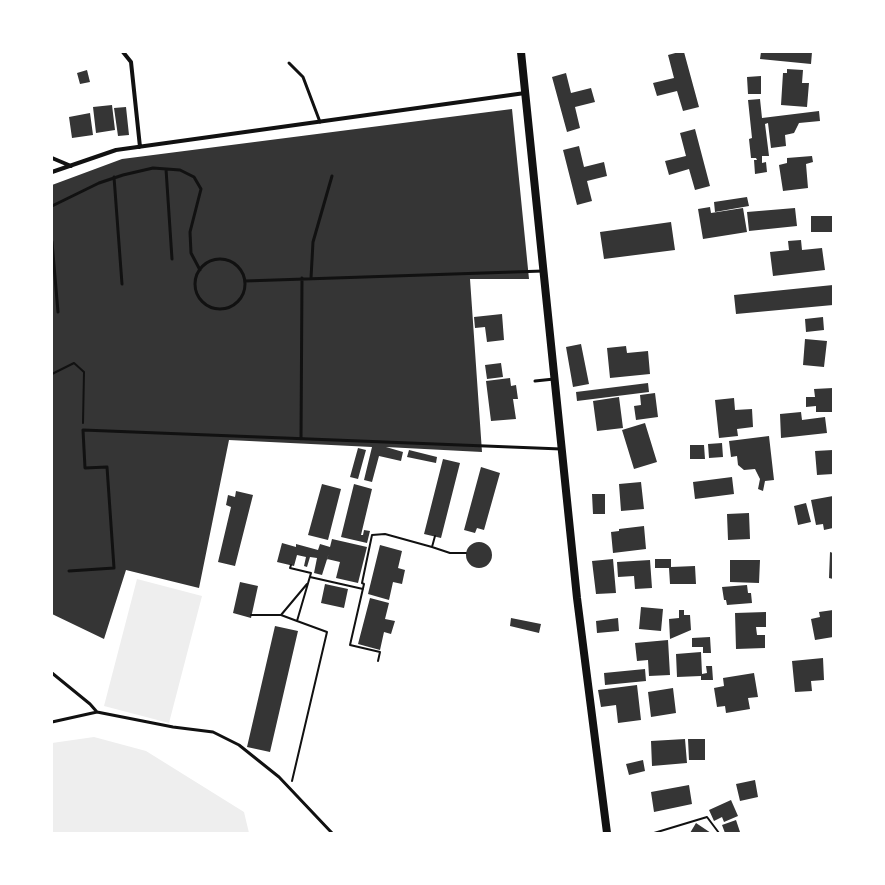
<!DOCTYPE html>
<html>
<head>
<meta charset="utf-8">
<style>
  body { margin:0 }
  #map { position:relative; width:885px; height:885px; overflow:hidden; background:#fff; font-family:"Times New Roman",serif }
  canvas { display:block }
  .frame { position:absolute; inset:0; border:53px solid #fff; pointer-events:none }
</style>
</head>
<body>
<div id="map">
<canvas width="885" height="885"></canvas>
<div class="frame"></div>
</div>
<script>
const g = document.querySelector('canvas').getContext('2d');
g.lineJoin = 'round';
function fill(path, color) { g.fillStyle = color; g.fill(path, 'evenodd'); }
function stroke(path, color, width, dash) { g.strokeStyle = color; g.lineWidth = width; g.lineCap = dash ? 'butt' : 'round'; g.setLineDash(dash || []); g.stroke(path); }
fill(new Path2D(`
  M137,579L202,596L169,723L104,706Z
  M94,737L146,751L244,812L249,833H52V743Z`), '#eee');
fill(new Path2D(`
  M679,52H684L699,107L683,111L677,91L657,96L653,83L674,78L668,55Z
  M761,52H812L811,64L760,59Z
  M787,69L803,70L802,83H809L807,107L781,105L783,73H787Z
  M87,70L90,82L80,84L77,73Z
  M566,73L571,93L591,88L595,102L575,107L580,128L567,132L552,77Z
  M761,76V94H748L747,77Z
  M760,99L762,118L819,111L820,121L799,123L794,133L785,135L786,146L771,148L768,123L765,124L769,156H762V163L766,162L767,172L755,174L754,160H757L756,158H751L749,139L752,138L748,100Z
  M112,105L115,130L96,133L93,107Z
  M126,107L129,135L118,136L114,108Z
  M512,109L529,279H470L482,452L386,447L403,452L401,461L379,456L372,482L364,480L372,447L229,440L199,588L126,570L104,639L52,614V185L122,159Z
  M90,113L93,135L72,138L69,117Z
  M695,129L710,186L695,190L689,169L669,175L665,161L686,156L680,133Z
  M579,146L584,167L604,162L607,176L587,181L592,201L577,205L563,150Z
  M812,156L813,162L806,164L808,188L783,191L779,165L787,163V158Z
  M747,197L749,206L715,212L714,202Z
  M710,207L711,213L743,208L747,232L703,239L698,209Z
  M795,208L797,226L749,231L747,212Z
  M811,216H833V232H811Z
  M671,222L675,250L604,259L600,232Z
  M801,240L802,250L822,248L825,270L773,276L770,252L789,250L788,241Z
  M833,285V305L736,314L734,295Z
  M502,314L504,340L487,342L485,327L475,328L474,317Z
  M823,317L824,330L806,332L805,319Z
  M805,339L827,341L824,367L803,365Z
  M581,344L589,384L573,387L566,347Z
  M626,346L627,353L648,351L650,374L610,378L607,348Z
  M501,363L503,377L487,379L485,365Z
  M510,378L511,386L516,385L518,399H513L516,419L491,421L486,381Z
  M648,383L649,392L577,401L576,392Z
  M833,388V412H816V406L806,407V397H815L814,389Z
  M655,393L658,417L636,420L634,406L641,405L640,395Z
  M619,397L623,428L597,431L593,401Z
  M734,398L735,410L752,409L753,427L737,429L738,436L719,438L715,400Z
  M801,412L802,420L825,417L827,433L781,438L780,414Z
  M645,423L657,462L634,469L622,430Z
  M769,436L774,480L765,481L763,491L758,489L760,479L755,469L744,470L738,465L737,456L731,457L729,441Z
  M722,443L723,457L709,458L708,444Z
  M690,445H704L705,459H690Z
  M358,448L366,450L358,479L350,477Z
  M409,450L437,457L436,463L407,457Z
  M833,450V474L817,475L815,451Z
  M443,459L460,463L441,538L424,534Z
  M481,467L500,473L484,530L477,528L475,533L464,530Z
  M732,477L734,494L695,499L693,482Z
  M641,482L644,509L621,511L619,484Z
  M322,484L341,489L328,540L308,535Z
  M354,484L372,489L361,535H363L364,530L370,531L367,543L341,537Z
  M236,491L253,495L235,566L218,562L231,507L226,505L228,495L235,497Z
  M592,494H605V514H593Z
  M833,496V528L824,530L823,524L816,525L811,500Z
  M806,503L811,522L798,525L794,506Z
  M749,513L750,539L728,540L727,514Z
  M644,526L646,549L613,553L611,532L619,531V529Z
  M332,539L367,547L358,583L336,578L340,562L327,559L329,553L322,575L314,573L317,558L310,557L307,567L304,566L306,557L297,555L294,566L277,562L282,543L296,547V544L318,550L320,544L330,547Z
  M466 555a13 13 0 1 1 26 0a13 13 0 1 1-26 0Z
  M380,545L402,551L398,568L405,570L402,584L393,582L389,600L368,594Z
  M830,552L833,553V579L829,578Z
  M613,559L616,593L596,594L592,561Z
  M655,559H671V567L695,566L696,584H670L669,568H655Z
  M650,560L652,588L635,589L634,576L618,577L617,562Z
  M730,560H760L759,583L730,582Z
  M240,582L258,586L251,618L233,613Z
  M325,584L348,589L344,608L321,603Z
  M747,585L748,593H751L752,603L727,605L726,600H724L722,587Z
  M370,598L389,603L385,619L395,621L391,634L384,632L380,650L358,644Z
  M641,607L663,609L661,631L639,629Z
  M679,610H684V615H690L691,630L670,639L669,619L679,618Z
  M833,610V637L815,640L811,619L820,617L819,612Z
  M766,612V627H756L757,635H765V648L736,649L735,613Z
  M511,618L541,624L539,633L510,626Z
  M618,618L619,631L597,633L596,621Z
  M275,626L298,631L270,752L247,747Z
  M710,637L711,653H703V647H692V638Z
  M668,640L670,675L649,676L648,660L637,661L635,643Z
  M701,652L702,674L707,673L706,666H712L713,680H701V676L677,677L676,654Z
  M823,658L824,680L811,681L812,691L795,692L792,661Z
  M645,669L646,681L605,685L604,673Z
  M754,673L758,697L748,698L750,709L726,713L725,706L717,707L714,688L724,686L723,678Z
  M637,685L641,720L618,723L616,705L601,707L598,690Z
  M673,688L676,713L651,717L648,692Z
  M685,739L687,763L652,766L651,741Z
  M688,739H705V760H689Z
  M643,760L645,771L629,775L626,764Z
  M755,780L758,797L740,801L736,784Z
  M689,785L692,804L654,812L651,792Z
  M731,800L738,816L724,822L722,817L714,821L709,810Z
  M736,820L740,832L725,833L722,825Z
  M696,823L711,833H690Z`), '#353535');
stroke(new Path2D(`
  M52,374L74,363L84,372L83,423
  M432,547L450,553H466
  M310,577L363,589
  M251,615H281L297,621L311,573L290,568L291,565
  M281,615L307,584
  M378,661L380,652L350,645L364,584L362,583L372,535L385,534L432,547L435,536
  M292,781L327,632L297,621
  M654,833L707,817L719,833`), '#111', 2);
stroke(new Path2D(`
  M289,63L303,77L320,122
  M166,169L172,259
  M114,177L122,284
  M52,206L99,183L123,175L153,168L180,170L194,177L201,189L190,232L191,253L200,270
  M52,242L58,312
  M195 284a25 25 0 1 1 50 0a25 25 0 1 1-50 0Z
  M311,278L313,242L332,176
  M245,281L543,271
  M535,381L554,379
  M301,439L302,278
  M69,571L114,568L107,467L85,468L83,430L561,449
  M52,673L90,704L97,712L52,722
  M97,712L173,727L213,732L239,745L279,777L332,833`), '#111', 3);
stroke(new Path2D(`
  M123,52L131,62L140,147
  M52,158L71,166
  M52,172L116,150L525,93`), '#111', 4);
stroke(new Path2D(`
  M521,52L577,598L607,833`), '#111', 8);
</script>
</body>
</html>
